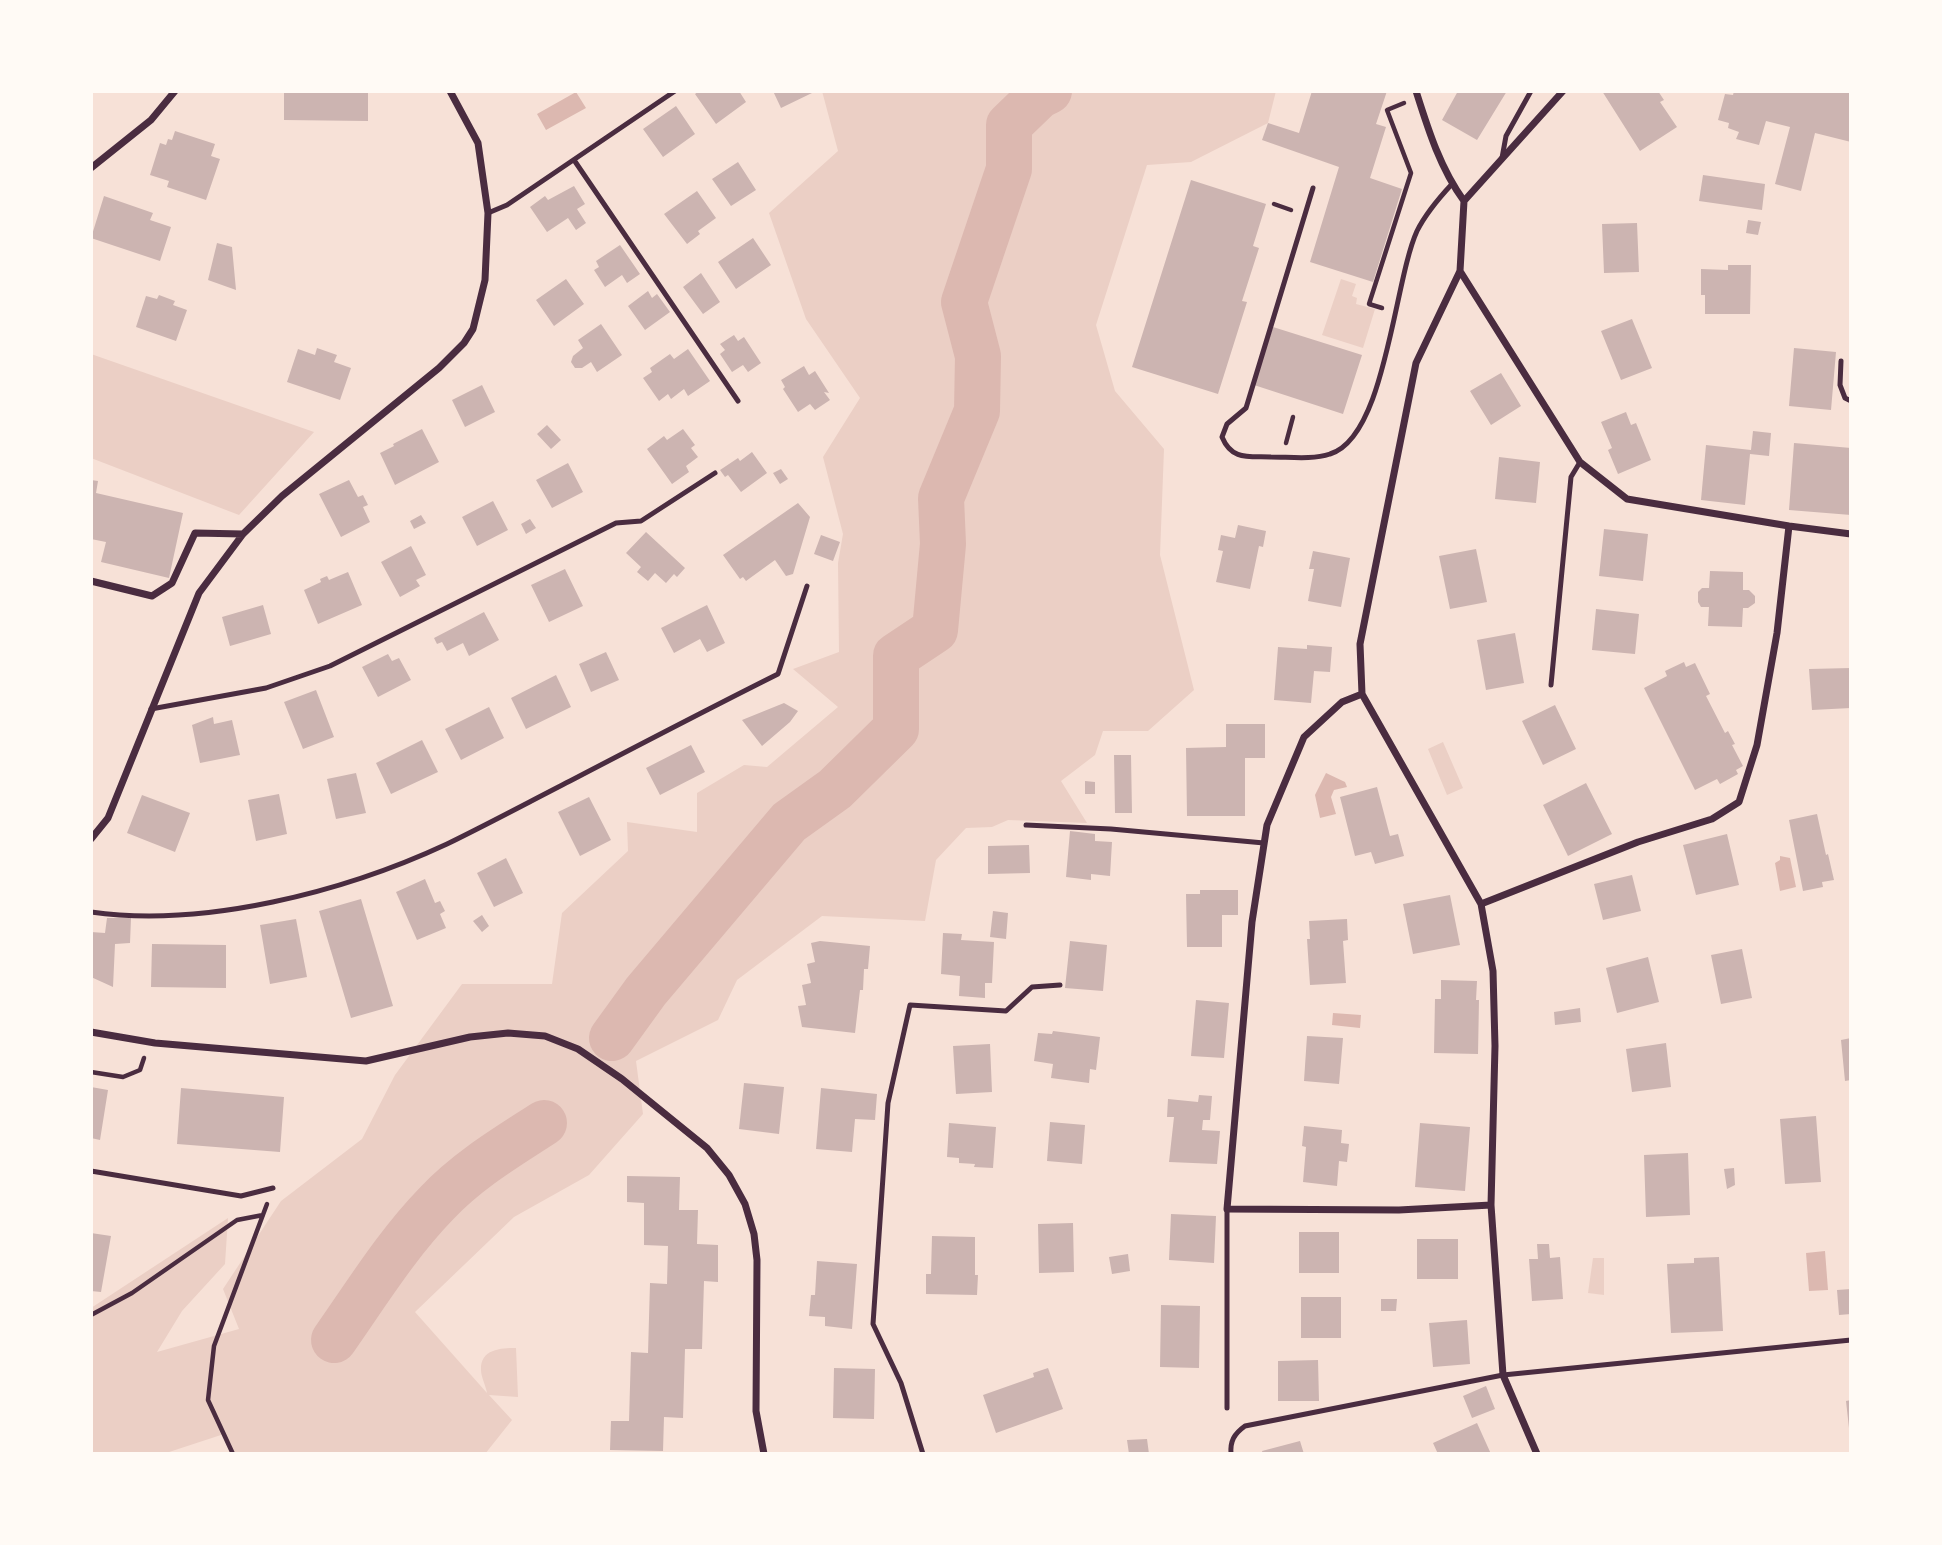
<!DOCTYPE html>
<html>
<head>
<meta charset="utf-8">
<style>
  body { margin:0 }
  #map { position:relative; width:1942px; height:1545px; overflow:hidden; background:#f7e1d7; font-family:"Work Sans",sans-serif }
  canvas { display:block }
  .frame { position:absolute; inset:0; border:93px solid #fffaf5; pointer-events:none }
</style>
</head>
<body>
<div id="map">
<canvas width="1942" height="1545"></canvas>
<div class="frame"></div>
</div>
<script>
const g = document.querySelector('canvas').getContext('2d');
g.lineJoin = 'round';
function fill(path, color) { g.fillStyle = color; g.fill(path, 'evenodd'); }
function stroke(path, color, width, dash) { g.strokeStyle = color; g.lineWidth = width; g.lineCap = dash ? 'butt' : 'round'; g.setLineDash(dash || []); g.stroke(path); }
fill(new Path2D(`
  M822,91H1276L1268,123L1191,162L1147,165L1096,325L1115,391L1164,449L1160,555L1194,690L1148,731H1103L1095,755L1061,781L1087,823L1008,820L992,827L966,828L936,860L925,921L822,916L737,980L718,1020L636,1061L643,1114L589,1175L514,1217L415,1312L487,1393C486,1386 481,1377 481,1370C480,1349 501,1348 516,1348L518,1397L489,1395L512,1420L485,1454H231L224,1434L163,1454H91V1308L228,1218L225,1264L182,1311L157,1352L239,1329L223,1289L281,1201L362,1139L395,1075L462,984H552L562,913L628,851L627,822L697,832V793L744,765L767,767L838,707L793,669L839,652L838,563L843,534L823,457L860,398L806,319L769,213L838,151Z
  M1341,279L1356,284L1352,296L1357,298L1356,304L1375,309L1363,348L1322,335Z
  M91,354L314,432L239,515L91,458Z
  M1443,742L1463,788L1447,795L1428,749Z
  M1593,1258H1604V1295L1588,1293Z`), '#ebcfc5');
fill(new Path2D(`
  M576,92L586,108L546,130L537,114Z
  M1326,773L1345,782L1347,787L1334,790L1331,797L1336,814L1320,818L1315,795Z
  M1780,856L1790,858L1796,887L1780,891L1775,863L1780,860Z
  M1333,1013L1361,1015L1360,1028L1332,1025Z
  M1825,1251L1828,1290L1809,1291L1806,1253Z`), '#dcb8b0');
stroke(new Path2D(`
  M612,1038L646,991L789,822L835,789L896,729V656L935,630L943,544L941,498L977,411L978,356L964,302L1009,169V125L1039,96L1049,91
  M334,1340C367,1293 397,1244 437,1203C468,1170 507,1147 544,1123`), '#dcb8b0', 46);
fill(new Path2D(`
  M284,91H368V121L284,120Z
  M699,91H739L746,102L716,124L695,94Z
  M773,91H811L812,93L781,108Z
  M1312,91H1387L1376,124L1386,127L1370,178L1402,189L1373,282L1310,262L1339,167L1262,140L1268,123L1299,133Z
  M1458,91H1507L1477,140L1442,120Z
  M1602,91H1658L1664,100L1660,102L1677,127L1640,151Z
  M1734,91H1851V142L1815,133L1801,191L1775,184L1790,127L1766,121L1759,145L1736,139L1739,132L1728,128L1729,123L1718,120L1725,94L1733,95Z
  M676,106L695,134L663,157L643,129Z
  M175,131L215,144L211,156L220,159L206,200L167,187L169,181L150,175L160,143L166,145L168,139L172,140Z
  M738,162L756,190L731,206L712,179Z
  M1703,175L1765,184L1762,210L1699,201Z
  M1191,180L1266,204L1253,246L1259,248L1242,301L1247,302L1218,394L1132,367Z
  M574,186L585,204L577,209L586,223L576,230L568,218L547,232L530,207L545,196L548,200Z
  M697,191L716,218L698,231L700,234L687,244L664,214Z
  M104,196L153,213L150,220L171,227L160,261L91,238Z
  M1748,220L1761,222L1758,235L1746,233Z
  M1637,223L1639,272L1604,273L1602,224Z
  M753,238L771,265L736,289L718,262Z
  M217,243L232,247L236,290L208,280Z
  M620,245L640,274L627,283L622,275L605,287L594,270L599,267L596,261Z
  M1728,265H1751L1750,314H1705V295H1701V269L1728,270Z
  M701,273L720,302L703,314L683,287Z
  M566,279L584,304L554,326L536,300Z
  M648,291L652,298L657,294L670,312L645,330L628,306Z
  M159,295L175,301L173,305L187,310L176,341L136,327L146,296L157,299Z
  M1632,319L1652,368L1621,380L1601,331Z
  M601,324L622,355L597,372L591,362L582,368H575L571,362L573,356L583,348L578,340Z
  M1273,327L1362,355L1343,414L1254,385Z
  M734,335L738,341L744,337L761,363L748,372L743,365L732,372L720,354L725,350L720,344Z
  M317,348L337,355L334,362L351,368L340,400L287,382L298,349L315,355Z
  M1794,348L1836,352L1831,410L1789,406Z
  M688,349L710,381L688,396L684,389L671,399L668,394L659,401L643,378L652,372L650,368L670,354L674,359Z
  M804,366L809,375L815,371L829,393L824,392L830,400L815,410L810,404L798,412L783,389L785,387L781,380Z
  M1501,373L1521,406L1491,425L1470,391Z
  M482,385L495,412L465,427L452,400Z
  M1626,412L1631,425L1636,423L1651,460L1618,474L1608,450L1612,448L1601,422Z
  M547,425L561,440L551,449L537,434Z
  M422,429L439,462L395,485L380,453L394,446L393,444Z
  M683,429L695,445L691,448L698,457L686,466L689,472L672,484L647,449L664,436L667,440Z
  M1753,431L1771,433L1769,456L1750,454L1745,505L1701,500L1706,445L1751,450Z
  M1794,443L1851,448V515L1789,510Z
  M752,452L767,473L741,492L728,475L725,477L720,470L738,458L740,461Z
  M1499,457L1540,462L1536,503L1495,499Z
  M568,463L583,492L552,508L536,480Z
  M781,469L788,479L780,484L773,473Z
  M91,480L98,481L96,493L183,513L169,578L101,562L106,542L91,539Z
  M349,480L358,497L363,495L368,505L363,507L370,522L341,537L319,494Z
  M493,501L508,530L477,546L462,517Z
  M798,503L810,517L793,574L786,576L775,560L746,581L743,577L740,579L723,555Z
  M421,515L426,523L414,529L410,521Z
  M530,519L536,528L526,534L521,524Z
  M1238,525L1266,531L1263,547L1259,546L1250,589L1216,582L1223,551L1218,550L1221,535L1235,538Z
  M1604,529L1648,534L1643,581L1599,576Z
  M646,532L685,568L677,577L674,574L666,583L655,573L648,581L637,572L641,567L626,553Z
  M821,535L840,542L833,561L814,554Z
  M411,546L426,575L416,580L420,586L400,597L381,562Z
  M1476,549L1487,602L1450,609L1439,556Z
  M1313,551L1350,558L1341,607L1308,601L1314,569H1309Z
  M565,569L583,606L549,622L531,585Z
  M1710,571L1743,572V590H1749L1755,596V603L1748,608H1743L1742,627L1708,626L1709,607H1701L1698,602V592L1702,588H1709Z
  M348,572L362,605L318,624L304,590L321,582L320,579L327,576L329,580Z
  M263,605L271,634L230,646L222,617Z
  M707,605L725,643L707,652L700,639L674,653L661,628Z
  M1596,609L1639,614L1635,654L1592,650Z
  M484,612L499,640L469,656L463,643L447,651L442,642L437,644L434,638Z
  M1515,633L1524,683L1486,690L1477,640Z
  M1307,645L1332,647L1330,672L1314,671L1311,703L1274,700L1278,647L1307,649Z
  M606,652L619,680L591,692L579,664Z
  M388,654L392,661L399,658L411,680L378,697L362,667Z
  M1684,662L1686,667L1695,663L1710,694L1706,696L1725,733L1728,731L1735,744L1732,745L1743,766L1736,770L1738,774L1720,784L1717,779L1695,790L1644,688L1667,676L1665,671Z
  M1851,668V708L1812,710L1809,669Z
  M556,675L571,707L526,729L511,698Z
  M316,690L334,737L303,749L284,702Z
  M784,703L798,711L790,722L762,746L742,720Z
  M1555,705L1576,749L1543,765L1522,721Z
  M489,707L504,738L461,760L445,729Z
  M213,717L214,724L232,720L240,755L200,763L192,725Z
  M1226,724H1265V758H1245V816H1187L1186,748L1226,747Z
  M422,740L438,772L391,794L376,763Z
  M691,745L705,772L660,795L646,768Z
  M1114,755H1131L1132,813H1115Z
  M356,773L366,813L336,819L327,779Z
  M1085,781L1095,782V794H1085Z
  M1586,783L1612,834L1568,856L1543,805Z
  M1377,787L1390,836L1398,834L1404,856L1375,864L1371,852L1355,856L1340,797Z
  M279,794L287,834L256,841L248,800Z
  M142,795L190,813L175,852L127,833Z
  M589,797L611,840L580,856L558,812Z
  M1817,814L1826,855L1828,854L1834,880L1822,882L1823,887L1803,891L1789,820Z
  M1070,831L1095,834V841L1112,842L1110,876L1091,874V880L1066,877Z
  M1727,834L1739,885L1696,895L1683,845Z
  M1029,845L1030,873L988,874V846Z
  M506,858L523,893L494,907L477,873Z
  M1632,875L1641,911L1603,920L1594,884Z
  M425,879L435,903L440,901L445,911L440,914L446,928L417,940L396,892Z
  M1200,890H1238V915H1222V947H1187L1186,894H1200Z
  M1450,895L1460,945L1413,954L1403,904Z
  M361,899L393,1006L351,1018L319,911Z
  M993,911L1008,913L1006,939L990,937Z
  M482,915L489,926L482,932L473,921Z
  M107,918H131L130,943L115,944L113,987L91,977V932L105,933Z
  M296,919L307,977L270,984L260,925Z
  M1347,919L1348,940L1343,941L1346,983L1310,985L1307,939H1310L1309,921Z
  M943,933L962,934L961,940L994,942L992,983H985V998L959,996L960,976L941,974Z
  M820,941L870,946L868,969H864L863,990H860L855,1033L802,1027L798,1006L806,1005L802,985L811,983L807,964L815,962L811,943Z
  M1070,941L1107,945L1103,991L1065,988Z
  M152,944L226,945V988L151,987Z
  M1742,949L1752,998L1721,1004L1711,955Z
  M1648,957L1659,1002L1617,1013L1606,968Z
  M1441,980L1477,981L1476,1000H1479L1478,1054L1434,1053L1435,999H1441Z
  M1196,1000L1229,1003L1224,1058L1191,1056Z
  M1580,1008L1581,1022L1555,1025L1554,1012Z
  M1053,1031L1100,1037L1096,1070L1090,1069L1089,1083L1051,1078L1053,1064L1034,1061L1038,1033L1052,1034Z
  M1307,1036L1343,1038L1339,1084L1304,1081Z
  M1851,1038V1080L1845,1081L1841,1040Z
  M1666,1043L1671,1087L1632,1092L1626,1049Z
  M990,1044L992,1092L956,1094L953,1046Z
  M744,1083L784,1087L779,1134L739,1129Z
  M91,1087L108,1090L100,1140L91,1138Z
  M181,1088L284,1097L280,1152L177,1144Z
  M821,1088L877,1094L875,1120L855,1119L852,1152L816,1149Z
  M1199,1095L1212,1096L1210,1120H1203L1202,1130L1220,1131L1217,1164L1169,1162L1174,1117H1167L1168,1099L1198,1102Z
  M1816,1116L1821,1182L1785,1184L1780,1119Z
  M1050,1122L1085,1125L1082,1164L1047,1161Z
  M949,1123L996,1127L993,1168L974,1167L975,1164L959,1163V1158L947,1157Z
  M1420,1123L1470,1127L1465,1191L1415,1187Z
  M1304,1126L1342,1130L1341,1143L1349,1144L1347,1162L1339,1161L1337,1186L1303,1182L1306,1147L1302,1146Z
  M1688,1153L1690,1215L1646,1217L1644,1155Z
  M1734,1168L1735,1185L1727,1189L1724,1169Z
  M627,1176L680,1177L679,1210H698L697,1244L718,1245V1282L704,1281L702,1349H685L683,1418L664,1417L663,1451L610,1450L611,1421H629L631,1352L648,1353L650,1283L667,1284L668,1246L644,1245V1203L627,1202Z
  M1171,1214L1216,1216L1214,1263L1169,1260Z
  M1073,1223L1074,1272L1039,1273L1038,1224Z
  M1299,1232H1339V1273H1299Z
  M91,1233L111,1236L101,1292L91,1291Z
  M932,1236L975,1237V1275H978L977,1295L926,1294V1274H931Z
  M1417,1239H1458V1279H1417Z
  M1537,1244H1549L1550,1258L1560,1257L1563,1299L1532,1301L1529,1259H1538Z
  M1128,1254L1130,1271L1112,1274L1109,1257Z
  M1719,1257L1723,1331L1671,1333L1667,1264L1694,1263V1258Z
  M817,1261L857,1264L852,1329L825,1326V1317L809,1316L811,1295H815Z
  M1851,1289V1314L1839,1315L1837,1290Z
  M1301,1297H1341V1338H1301Z
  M1381,1299H1397L1396,1311H1381Z
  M1161,1305L1200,1306L1199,1368L1160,1367Z
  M1467,1320L1470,1364L1433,1367L1429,1323Z
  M1318,1360L1319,1401H1278V1361Z
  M834,1368L875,1369L874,1419L833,1418Z
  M1048,1368L1063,1409L996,1433L983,1395L1034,1377L1033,1373Z
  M1486,1386L1495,1409L1472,1418L1463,1396Z
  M1851,1400V1428H1849L1846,1401Z
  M1477,1423L1491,1454H1438L1433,1443Z
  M1147,1439L1149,1454H1129L1127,1440Z
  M1300,1441L1304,1454H1263L1262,1451Z`), '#ccb4b1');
stroke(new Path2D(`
  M1274,204L1291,210
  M1382,308L1369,304L1411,173L1387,110L1404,103
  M1286,443L1293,417
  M91,1072L123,1077L140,1070L144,1058
  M91,1315L132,1293L237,1220L263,1215
  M233,1454L208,1400L214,1346L267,1204`), '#4a2c40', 4.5);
stroke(new Path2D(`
  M1502,158L1506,136L1531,91
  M574,160L738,401
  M1313,188L1246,408L1227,424L1222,437C1232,461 1249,456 1271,457C1290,457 1312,460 1330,454C1386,437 1394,281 1417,231C1426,213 1438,199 1452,184
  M488,213L507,205L675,91
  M1841,361L1840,385L1845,398L1851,401
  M1551,685L1571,477L1580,462
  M151,709L266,688L330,666L616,523L641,521L715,473
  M1026,825L1111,829L1264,843
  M91,912C204,928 344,892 447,844C488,824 529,802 570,781C639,745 708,709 778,674L807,586
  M91,1171L241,1196L273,1188
  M1227,1408V1209
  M923,1454L901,1383L873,1324L888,1103L910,1005L1006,1011L1032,987L1060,985
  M1231,1454C1230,1441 1234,1434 1245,1426L1503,1375L1851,1340`), '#4a2c40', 5);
stroke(new Path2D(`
  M1416,91C1428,129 1440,168 1464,201
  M91,168L151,120L175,91
  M1464,201L1460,271L1416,363L1360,644L1362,694L1481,904L1493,971L1495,1046L1491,1205L1503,1375L1537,1454
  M1464,201L1563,91
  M1460,271L1580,462L1627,499L1789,526L1851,534
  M91,581L152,596L172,583L195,533L243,534
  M1362,694L1342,702L1304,737L1267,825L1252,922L1227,1209L1399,1210L1491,1205
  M91,839L108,818L199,593L243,534L282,496L439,368L464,343L473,329L485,280L488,213L478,143L450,91
  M1481,904L1638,842L1712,819L1739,802L1757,745L1777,633L1789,526
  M91,1032L155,1043L366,1061L470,1037L508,1033L545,1036L578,1049L622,1079L707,1148L729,1175L745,1204L754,1234L757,1260L756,1411L764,1454`), '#4a2c40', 7);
</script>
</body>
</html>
